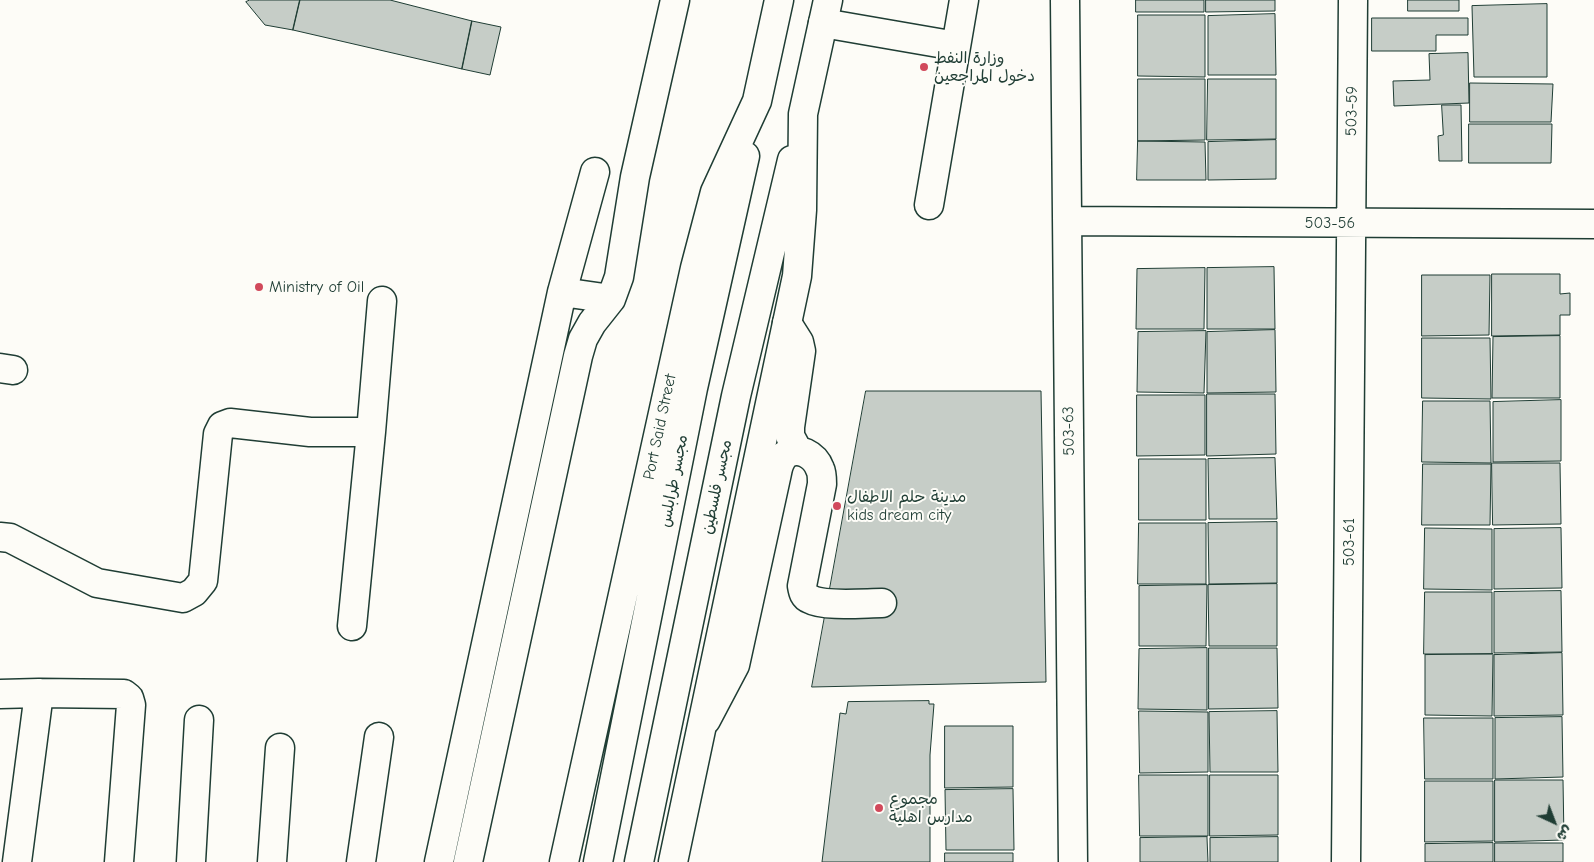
<!DOCTYPE html>
<html>
<head>
<meta charset="utf-8">
<style>
  body { margin:0 }
  #map { position:relative; width:1594px; height:862px; overflow:hidden; background:#fdfcf7; font-family:"Comic Neue","Playpen Sans Arabic",sans-serif }
  canvas { display:block }
  .north { position:absolute; left:1529px; top:797px; width:50px; height:50px; -webkit-text-stroke:4px #fdfcf7; paint-order:stroke; rotate:137deg; font-size:14px; font-weight:700; line-height:20px; text-align:center; color:#1f3d34 }
  .north::after { content:''; display:block; margin:auto; width:18px; height:22px; background:#1f3d34; clip-path:polygon(50% 0,100% 100%,50% 72%,0 100%) }
</style>
</head>
<body>
<div id="map">
<canvas width="1594" height="862"></canvas>
<div class="north">ش</div>
</div>
<script>
const g = document.querySelector('canvas').getContext('2d');
g.lineJoin = 'round';
function fill(path, color) { g.fillStyle = color; g.fill(path, 'evenodd'); }
function stroke(path, color, width, dash) { g.strokeStyle = color; g.lineWidth = width; g.lineCap = dash ? 'butt' : 'round'; g.setLineDash(dash || []); g.stroke(path); }
function write(font, color, halo, rows, align = 'center') {
  g.font = font + ' "Comic Neue","Playpen Sans Arabic",sans-serif'; g.lineWidth = 4; g.setLineDash([]); g.textBaseline = 'middle'; g.strokeStyle = halo; g.fillStyle = color; for (const [text, x, y, turn = 0] of rows) {
    g.save(); g.translate(x, y); g.rotate((+turn || 0) * Math.PI / 180); g.textAlign = isNaN(turn) ? turn : align; if (halo) g.strokeText(text, 0, 0); g.fillText(text, 0, 0); g.restore();
  }
}
const building = new Path2D(`
  M250,0H300L293,30L265,25L246,2Z
  M300,0H390L472,21L462,69L293,30Z
  M1136,0H1204V12H1136Z
  M1206,0H1275V11L1206,12Z
  M1408,0H1459V11H1408Z
  M1547,4V77H1474L1472,6Z
  M1275,14L1276,75H1208V16Z
  M1138,15H1205V77L1138,76Z
  M1372,18H1468V35H1436V51H1372Z
  M472,21L501,27L490,75L462,69Z
  M1468,53L1469,103L1394,106L1393,81L1430,80L1429,54Z
  M1138,79H1205V140L1138,141Z
  M1208,79H1276V139L1207,140Z
  M1470,83L1553,84L1551,122H1470Z
  M1442,105H1461L1462,161H1439L1438,136L1443,135Z
  M1469,124H1552L1551,163H1469Z
  M1276,140V179L1208,180V142Z
  M1138,141L1205,142L1206,180H1137Z
  M1274,267L1275,329H1207V268Z
  M1205,268L1204,329H1136L1137,269Z
  M1492,274H1560V294L1570,293V315H1560V335L1492,336Z
  M1422,275H1490L1489,335L1422,336Z
  M1275,330L1276,392L1207,393V332Z
  M1206,331L1204,393L1137,392L1138,332Z
  M1560,336V398H1492L1493,337Z
  M1422,338H1490L1491,399L1422,398Z
  M866,391H1041L1046,682L812,687Z
  M1207,394H1275L1276,454L1207,456Z
  M1137,395H1205V455L1137,456Z
  M1561,400V461L1493,462V402Z
  M1423,401H1490L1491,463L1422,462Z
  M1275,458L1277,519H1209L1208,459Z
  M1139,459H1206V520H1139Z
  M1492,463H1560L1561,524L1493,525Z
  M1423,464H1491L1490,525H1422Z
  M1277,522V583L1209,584L1208,523Z
  M1139,523H1206V584H1138Z
  M1425,528L1492,529V590L1424,589Z
  M1561,528L1562,588L1494,589V529Z
  M1277,584V646H1209L1208,585Z
  M1207,585L1206,646H1139V586Z
  M1561,591L1562,652L1494,653V592Z
  M1425,592H1492V654H1424Z
  M1207,648V710L1138,709L1139,649Z
  M1209,648H1277L1278,708L1209,709Z
  M1562,653L1563,715L1494,716V655Z
  M1493,654L1492,716L1425,715V655Z
  M929,701V704H934L930,755V862H822L840,713L846,714L848,702Z
  M1139,711L1208,712V772L1140,773Z
  M1277,711L1278,772H1210L1209,712Z
  M1562,717L1563,777L1495,779V718Z
  M1424,718H1493V779H1425Z
  M945,726H1013V787L945,788Z
  M1139,775H1208V836H1140Z
  M1210,775H1278V835L1210,836Z
  M1495,780H1563L1564,840L1495,842Z
  M1425,781H1493V841L1425,842Z
  M1013,789L1014,850H946L945,790Z
  M1207,837L1208,862H1140V838Z
  M1278,837V862H1210V838Z
  M1493,843V862H1425V844Z
  M1495,843H1563V862H1495Z
  M945,853H1013V862H945Z`);
fill(building, '#c6cdc7');
stroke(building, '#1f3d34', 1);
const minor = new Path2D(`
  M1065,0L1073,862
  M823,23L956,46
  M929,205L964,0
  M1067,221L1594,224
  M562,292L611,299
  M787,323L799,342L801,351L790,427V436L798,451
  M0,368L13,370
  M371,432L382,301
  M0,537L10,538L97,583L183,598L194,592L203,581L218,434L222,426L230,423L310,432H371L352,626
  M0,694L39,693L124,694L129,698L131,705L119,862
  M706,720L735,665L777,473C778,467 780,460 785,455C798,445 815,455 820,469C822,473 822,479 822,484L802,586C803,592 804,597 810,599C824,607 865,603 882,603
  M17,862L39,693
  M191,862L199,720
  M272,862L280,748
  M361,862L379,737
  M439,862L562,292L595,172
  M468,862L578,356L583,339L592,323L611,299L619,277L635,177L675,0
  M1346,862L1353,0`);
const major = new Path2D(`
  M564,862L695,268L715,192L757,101L779,0
  M598,862L693,388L745,156
  M639,862L736,396L792,160
  M673,862L797,276L802,210L803,114L828,0`);
stroke(minor, '#1f3d34', 31);
stroke(major, '#1f3d34', 31);
stroke(minor, '#fdfcf7', 28);
stroke(major, '#fdfcf7', 28);
for (const [x, y, r, color] of [
  [924,67,5,"#d1495b"],
  [259,287,5,"#d1495b"],
  [837,506,5,"#d1495b"],
  [879,808,5,"#d1495b"]
]) { const dot = new Path2D(); dot.arc(x, y, r, 0, 2 * Math.PI); g.fillStyle = color; g.fill(dot); stroke(dot, '#fdfcf7', 2); }
write('16px', '#1f3d34', '#fdfcf7', [
  ["وزارة النفط",934,58],
  ["دخول المراجعين",934,76],
  ["Ministry of Oil",269,287],
  ["مدينة حلم الاطفال",847,497],
  ["kids dream city",847,515],
  ["مجموع",889,799],
  ["مدارس اهلية",889,817]
], 'left');
write('16px', '#1f3d34', '#fdfcf7', [
  ["503-59",1352,111,-89],
  ["503-56",1330,223],
  ["Port Said Street",660,427,-78],
  ["503-63",1069,431,-91],
  ["مجسر طرابلس",674,481,-79],
  ["مجسر فلسطين",717,487,-78],
  ["503-61",1349,542,-90]
]);
</script>
</body>
</html>
